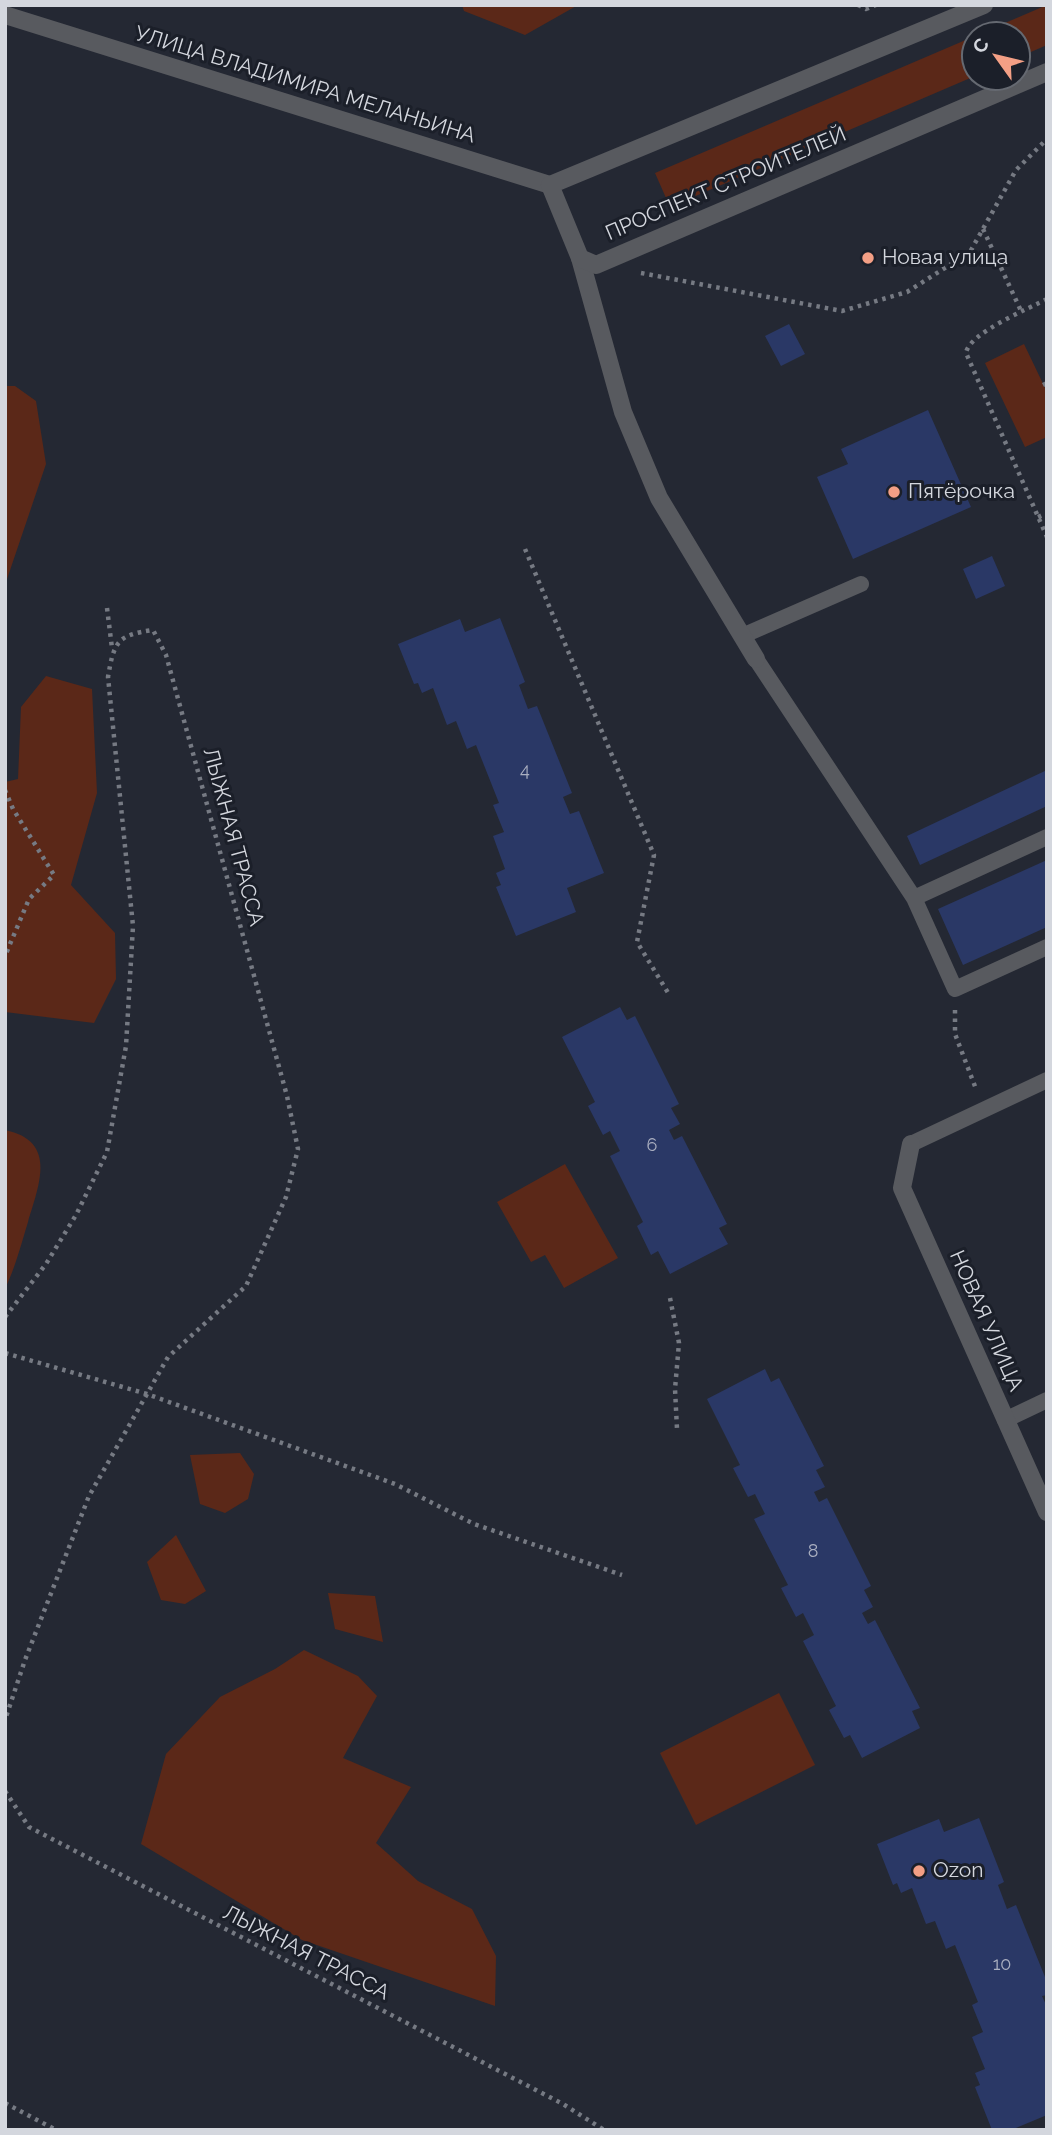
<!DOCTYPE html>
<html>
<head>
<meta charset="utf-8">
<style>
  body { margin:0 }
  #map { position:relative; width:1052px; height:2135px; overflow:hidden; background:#242833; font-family:Raleway,sans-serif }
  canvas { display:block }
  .frame { position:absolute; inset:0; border:7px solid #d4d7de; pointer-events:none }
  .north { position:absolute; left:961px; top:21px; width:70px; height:70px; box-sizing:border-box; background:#1b1f29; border:2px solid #656971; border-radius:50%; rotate:304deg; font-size:19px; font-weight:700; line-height:28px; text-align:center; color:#d4d7de }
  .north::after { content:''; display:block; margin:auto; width:24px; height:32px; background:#f39f85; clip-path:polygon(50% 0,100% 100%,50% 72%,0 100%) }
</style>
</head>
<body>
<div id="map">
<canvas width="1052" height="2135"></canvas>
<div class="frame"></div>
<div class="north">С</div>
</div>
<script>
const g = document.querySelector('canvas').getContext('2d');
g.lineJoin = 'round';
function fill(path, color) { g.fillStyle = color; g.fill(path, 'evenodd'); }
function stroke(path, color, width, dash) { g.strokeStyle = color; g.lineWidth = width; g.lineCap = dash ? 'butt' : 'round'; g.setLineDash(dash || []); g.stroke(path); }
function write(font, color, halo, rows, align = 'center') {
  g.font = font + ' Raleway,sans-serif'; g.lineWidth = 6; g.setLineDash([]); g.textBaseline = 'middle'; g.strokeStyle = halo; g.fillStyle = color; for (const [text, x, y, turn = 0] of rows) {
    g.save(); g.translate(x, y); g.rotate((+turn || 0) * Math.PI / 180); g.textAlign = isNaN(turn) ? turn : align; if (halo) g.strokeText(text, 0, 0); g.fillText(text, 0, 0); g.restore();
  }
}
fill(new Path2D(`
  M462,5H578L525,35L464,11Z
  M1047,5V45L1017,58V35H977Z
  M975,36V76L670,207L655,173Z
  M1024,344L1047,392V437L1025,447L985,363Z
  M5,386H15L36,401L46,464L5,585Z
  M46,676L92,689L97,793L71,885L115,933L116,979L94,1023L5,1012V782L18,779L21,707Z
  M5,1130C58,1141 39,1185 28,1222C21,1245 15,1268 5,1289Z
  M565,1164L618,1258L564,1288L545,1255L531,1262L497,1202Z
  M240,1453L254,1474L248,1499L225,1513L200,1504L190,1455Z
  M176,1535L206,1591L185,1604L161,1600L147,1562Z
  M328,1593L375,1596L383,1642L335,1629Z
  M304,1650L358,1676L377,1696L343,1758L411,1787L376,1843L418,1881L472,1909L496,1956L495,2006L302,1940L141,1844L166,1754L220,1697L275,1669Z
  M779,1693L815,1765L696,1825L660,1753Z`), '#5b2818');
fill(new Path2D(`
  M789,324L805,354L781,366L765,336Z
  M928,410L971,507L853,559L817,477L848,464L841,449Z
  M992,556L1005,586L976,599L963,569Z
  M500,618L525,682L519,685L528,709L537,706L572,793L563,797L570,814L579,811L604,873L567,888L576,912L516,936L496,887L501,885L496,873L505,869L493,836L504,832L493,805L499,803L476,745L467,749L456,721L447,725L433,688L422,693L418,683L414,684L398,644L460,619L465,632Z
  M1047,770V806L920,865L907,836Z
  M1047,860V927L963,965L938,909Z
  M620,1007L627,1020L635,1016L679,1104L671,1108L680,1124L669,1130L674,1140L682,1136L727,1224L719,1228L728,1244L670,1274L658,1251L651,1255L637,1226L643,1222L610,1156L620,1151L610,1131L603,1135L588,1106L595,1102L562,1037Z
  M765,1369L771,1382L779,1378L824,1466L816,1470L825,1487L814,1492L819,1502L827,1498L871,1586L864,1590L873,1607L862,1613L868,1624L875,1620L920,1708L912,1711L920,1728L862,1758L850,1735L844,1738L829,1710L836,1706L803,1641L814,1635L803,1613L796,1617L781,1588L788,1585L754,1519L765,1514L755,1494L748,1497L733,1468L740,1465L707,1399Z
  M979,1818L1004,1882L998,1885L1007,1909L1016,1905L1047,1982V1995L1042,1996L1047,2007V2115L1011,2130H992L975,2087L980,2085L975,2073L985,2069L972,2037L983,2032L972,2005L978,2002L955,1945L946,1949L935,1921L926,1924L912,1888L901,1893L897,1883L893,1885L877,1844L939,1819L944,1832Z`), '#2a3866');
stroke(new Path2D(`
  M858,5L866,9L876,5
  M983,229L1022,313
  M641,273L842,311L907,292L970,252L1016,170L1047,139
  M1047,299C1028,309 969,333 966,353L1047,537
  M1043,385L1047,383
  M1038,517L1047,513
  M525,549L654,855L637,942L670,996
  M107,608L112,648
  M5,790L13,809L54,875L29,899L5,956
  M955,1010V1034L976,1089
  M670,1298L679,1343L675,1389L677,1429
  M5,1317L46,1264L76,1215L107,1152L126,1046L133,926L108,677C114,642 117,635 153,630L166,655L287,1096L298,1149L286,1197L246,1286L168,1357L89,1496L25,1660L5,1720
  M5,1353L147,1394L395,1484L474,1524L622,1575
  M5,1791L29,1827L563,2104L604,2130
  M5,2103L56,2130`), '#767a83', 4.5, [3.5, 5]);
stroke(new Path2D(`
  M742,636L861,584
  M756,659L914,898L955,989L1047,947
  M914,898L1047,837
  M911,1144L1047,1080
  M1005,1420L1047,1400`), '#585a5f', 16);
stroke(new Path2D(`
  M5,15L550,185
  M580,258L623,412L659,498L756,659
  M911,1144L902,1188L1047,1512`), '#585a5f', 18);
stroke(new Path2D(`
  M984,5L550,185L580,258L596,265L1047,72`), '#585a5f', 18);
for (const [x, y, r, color] of [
  [868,258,7,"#f39f85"],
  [894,492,7,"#f39f85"],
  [919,1871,7,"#f39f85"]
]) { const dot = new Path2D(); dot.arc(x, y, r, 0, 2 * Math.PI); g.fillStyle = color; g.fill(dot); stroke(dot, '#1b1f29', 2.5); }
write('18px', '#aaafc0', null, [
  ["4",525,771],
  ["6",652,1146],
  ["8",813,1552],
  ["10",1002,1965]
]);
write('21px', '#d4d7de', '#1b1f29', [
  ["УЛИЦА ВЛАДИМИРА МЕЛАНЬИНА",305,85,17],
  ["ПРОСПЕКТ СТРОИТЕЛЕЙ",726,184,-23],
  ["ЛЫЖНАЯ ТРАССА",233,837,75],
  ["НОВАЯ УЛИЦА",986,1321,66],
  ["ЛЫЖНАЯ ТРАССА",306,1953,27]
]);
write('21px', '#d4d7de', '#1b1f29', [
  ["Новая улица",882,258],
  ["Пятёрочка",908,492],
  ["Ozon",933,1871]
], 'left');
</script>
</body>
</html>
